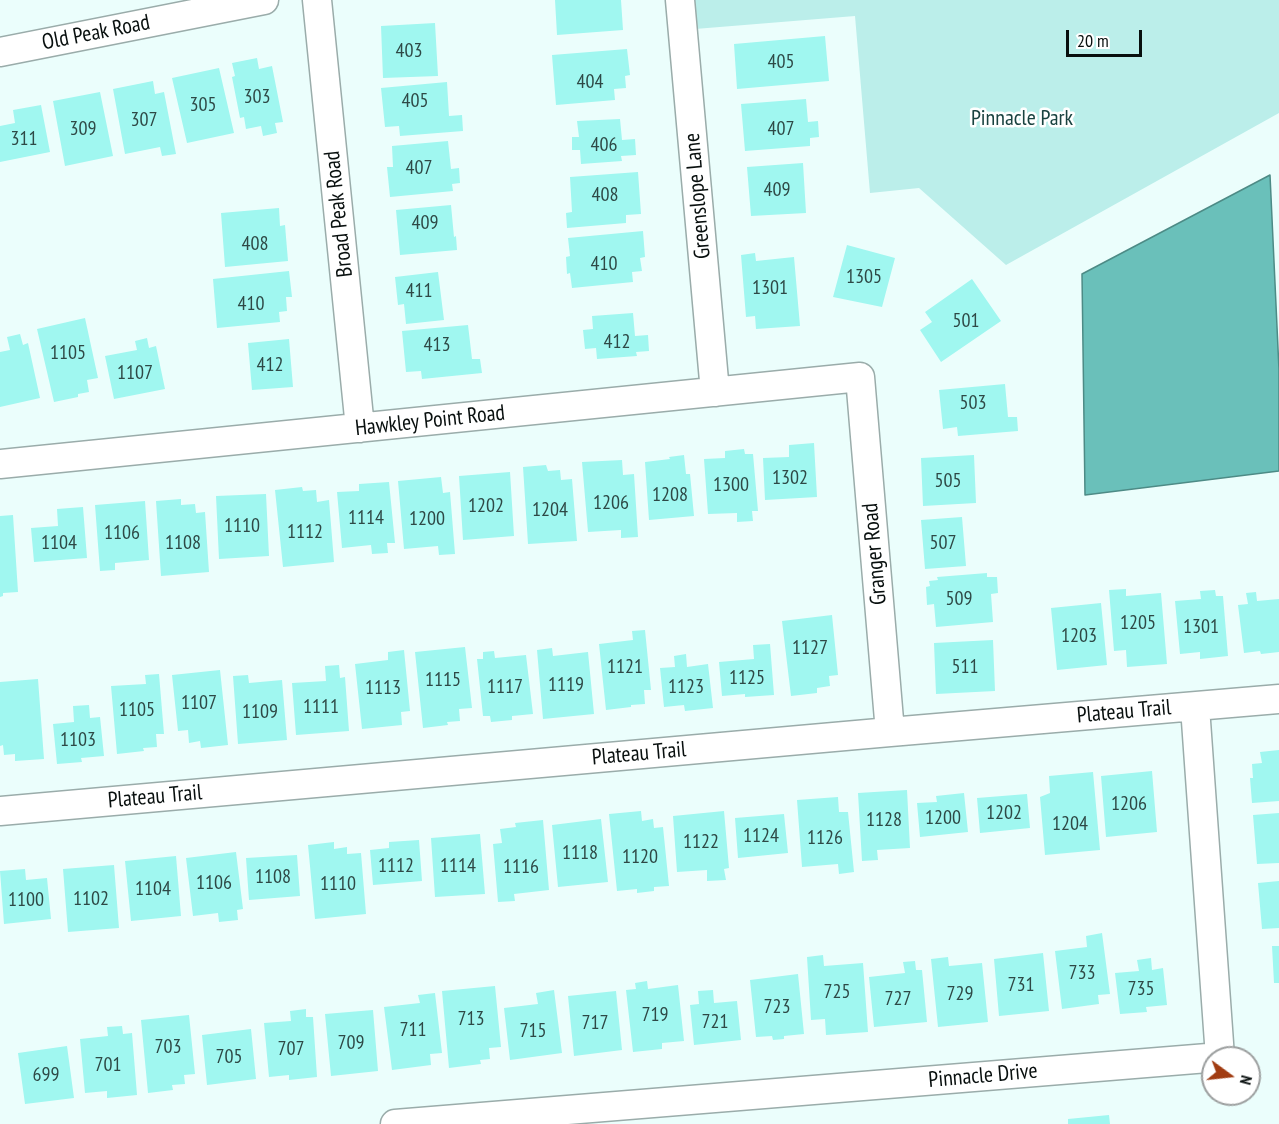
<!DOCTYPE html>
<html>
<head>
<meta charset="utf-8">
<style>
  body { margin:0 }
  #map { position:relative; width:1279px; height:1124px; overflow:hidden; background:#ebfefc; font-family:"PT Sans Narrow",sans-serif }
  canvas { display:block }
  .north { position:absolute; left:1201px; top:1046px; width:60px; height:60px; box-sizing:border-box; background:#fff; border:2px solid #9c9f9f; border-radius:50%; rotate:105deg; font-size:16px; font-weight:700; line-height:24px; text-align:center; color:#080f0e }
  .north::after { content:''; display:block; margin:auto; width:21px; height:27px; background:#a13c12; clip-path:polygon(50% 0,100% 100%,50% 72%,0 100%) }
  .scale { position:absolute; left:1066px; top:30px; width:76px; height:27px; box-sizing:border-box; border:3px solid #080f0e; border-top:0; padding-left:8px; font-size:18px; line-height:21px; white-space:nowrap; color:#080f0e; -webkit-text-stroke:4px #fff; paint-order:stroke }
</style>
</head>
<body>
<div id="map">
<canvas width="1279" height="1124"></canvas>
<div class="north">N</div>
<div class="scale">20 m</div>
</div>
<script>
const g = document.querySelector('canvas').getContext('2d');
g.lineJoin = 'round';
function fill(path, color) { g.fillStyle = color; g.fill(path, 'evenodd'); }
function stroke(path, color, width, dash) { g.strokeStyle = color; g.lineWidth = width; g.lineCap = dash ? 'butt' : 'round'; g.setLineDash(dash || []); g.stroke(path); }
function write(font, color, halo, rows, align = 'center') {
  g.font = font + ' "PT Sans Narrow",sans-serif'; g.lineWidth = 5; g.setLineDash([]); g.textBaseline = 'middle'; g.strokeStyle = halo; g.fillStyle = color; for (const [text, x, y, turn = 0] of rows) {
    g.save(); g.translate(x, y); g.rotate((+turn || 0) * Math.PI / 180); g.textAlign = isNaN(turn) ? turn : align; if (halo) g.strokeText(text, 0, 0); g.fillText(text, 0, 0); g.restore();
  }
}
fill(new Path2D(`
  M693,0H1279V113L1006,265L919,188L870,193L855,16L695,29Z`), '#bbeeea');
const water = new Path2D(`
  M1270,175L1279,370V471L1085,495L1082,274Z`);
fill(water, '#6ac0ba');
stroke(water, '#4d8b86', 1.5);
fill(new Path2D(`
  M555,0H621L623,30L557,35Z
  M435,23L438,76L383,78L381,26Z
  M825,36L829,81L737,89L734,44Z
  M627,49L630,75L625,76L626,88L614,89L615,100L556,105L552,55Z
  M257,58L259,69L272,66L283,122L275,123L277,133L263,136L261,126L246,129L244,117L240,118L232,77L235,76L232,63Z
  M219,68L234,133L187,143L172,78Z
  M153,81L155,94L164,92L176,154L162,156L160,147L125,154L113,89Z
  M447,82L449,116L462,115L463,131L400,136L399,126L385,127L381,88Z
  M100,92L113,156L65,166L53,101Z
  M806,99L808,122L818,121L819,137L810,138V146L745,151L741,104Z
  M41,105L50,152L0,162V126L15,123L13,110Z
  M620,119L622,140L635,139L636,155L621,156L622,161L581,164L580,150H572V137H579L577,121Z
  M448,141L451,169L459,168L460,183L452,184L453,191L390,197L387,167H393L392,146Z
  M803,163L806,213L751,216L747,167Z
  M638,172L641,214L626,215V223L567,228L566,213L572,212L570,177Z
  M451,205L454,237L456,236L457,250L400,255L396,210Z
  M279,208L280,226L285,225L288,261L225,267L221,213Z
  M643,231L645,257L640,258L642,271L632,272L633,282L572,288L570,273L567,274L566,257L570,256L568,238Z
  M847,245L895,258L882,307L833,297Z
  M755,253L756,261L794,257L800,326L756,329L755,316L746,317L741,255Z
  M289,271L292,297H286L287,311L279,312L280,322L217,328L213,279Z
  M438,272L444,320L406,324L404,304L398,305L395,277Z
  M972,279L1001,321L941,362L920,330L932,322L925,312Z
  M633,313L635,336L648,335L649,351L636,352L637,356L597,359L596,348L585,349L583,330L593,329L592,316Z
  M85,318L98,378L87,380L89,392L78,394V397L54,402L37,329Z
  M468,325L472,359H480L482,373L422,379L421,371L406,372L402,331Z
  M20,334L23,345L28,343L40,398L0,407V352L10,350L7,337Z
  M147,338L149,348L156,346L165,389L114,399L105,356L137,350L135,341Z
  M289,339L293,387L252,390L248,343Z
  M1005,384L1008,417H1017L1018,431L958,436L957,427L943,429L939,390Z
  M814,443L817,497L765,500L763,458L789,457V445Z
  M744,449L745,454H753L758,511H752L753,521L737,522V513L708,514L704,459L725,458V451Z
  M684,455L686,474H690L694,516L649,520L645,462L670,459L669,457Z
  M974,455L976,503L923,506L921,458Z
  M622,460L623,475L634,474L638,537L621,538V530L588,532L582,462Z
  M546,465L548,471L560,470L561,480L572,479L577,541L528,544L523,467Z
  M510,472L514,536L463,540L459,476Z
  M441,477L443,493L450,492L455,554L439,555L438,546L404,549L398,481Z
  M389,482L395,543H387L388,553L372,554L371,545L342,548L337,492L359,491V484Z
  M302,487L303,491L316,490L317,502L329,500L334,562L283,567L275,490Z
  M266,494L269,556L219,559L216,496Z
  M181,499V505L195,504L196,513L205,512L209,572L161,576L156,501Z
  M145,501L149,560L115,563V570L100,571L95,505Z
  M83,507L87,558L34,562L31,528L58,526L57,509Z
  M13,515L18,592L3,593V596L0,597V516Z
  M962,517L966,566L925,569L921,520Z
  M987,573V577H997L998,593L991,594L993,622L936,627L934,604L927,605L926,587L930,586L929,581L938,580L937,577Z
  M1126,589V596L1161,593L1167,664L1127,667L1126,650L1114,651L1109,590Z
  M1215,590L1216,596H1223L1228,656L1200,659V652L1180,654L1175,601L1201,599L1200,591Z
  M1256,592L1257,601L1279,599V652L1261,654L1260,651L1244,653L1238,605L1248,604L1246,593Z
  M1101,603L1107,665L1057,670L1051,608Z
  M832,615L838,675L829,676L830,686L817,688V693L791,696L782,621Z
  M645,630L651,690H644L645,704L631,705V707L606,710L599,644L633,640L632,631Z
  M993,640L995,691L936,694L934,643Z
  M770,644L774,695L745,697V694L722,696L719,662L754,659L753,645Z
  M465,647L472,708L459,709L460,721L447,722L448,725L423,728L415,652Z
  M552,648L553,656L588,652L594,714L543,719L537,650Z
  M404,650L410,711L401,712L402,725L362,729L355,664L388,660V652Z
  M494,651L495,658L526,655L533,714L512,716V720L491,722L490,716H483L477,659H483V652Z
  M686,654L687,667L708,664L713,708L685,711L684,705L664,707L660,668L675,667L674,656Z
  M339,665L340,678L345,677L349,731L296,735L292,683L326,681L325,666Z
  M220,670L228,745L201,748L200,741L189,743L188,730L178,731L172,675Z
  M159,674L164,734H156L157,747L143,748L144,751L117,754L111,686L146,684L145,675Z
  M248,675L249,683L282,680L287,740L238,744L233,676Z
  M38,679L44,759L15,761V754L4,755L3,745L0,746V682Z
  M89,705L90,718L100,717L104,756L81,758L82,762L57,764L53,724L74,722L73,706Z
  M1279,750V801L1252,803L1250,778H1253L1252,764L1262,763L1260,752Z
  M1152,771L1157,832L1106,837L1101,776Z
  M1093,772L1100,850L1045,855L1040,797L1050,793L1049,776Z
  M907,790L910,848L877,850L878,860L862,861L858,793Z
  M964,793L968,832L920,837L917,803L937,802L936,796Z
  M1027,794L1030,828L980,833L977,798Z
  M838,797L839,812H848L854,872L839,874L838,864L802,867L797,800Z
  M641,811L642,821L653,819L654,828L663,827L669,886L654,887V891L637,893V889L617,891L609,814Z
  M724,811L729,868L724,869L726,880L707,881V870L677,872L673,816Z
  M1279,813V863L1257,864L1253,815Z
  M784,814L788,853L738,858L735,818Z
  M601,819L608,882L558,887L552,825Z
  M543,820L549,890L514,894L515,901L498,902L493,844L502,843L500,829L516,827L515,823Z
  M480,834L485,894L435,897L431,838Z
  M419,840L422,881L373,885L370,850L389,848V842Z
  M334,842V849L347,847V854L361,853L366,914L315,919L308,845Z
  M236,852L243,909L237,910L238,920L219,922L218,913L193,916L186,858Z
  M297,855L300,896L249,900L246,858Z
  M176,856L181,916L131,921L125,861Z
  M114,865L119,928L68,932L63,869Z
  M25,869L26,880L47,878L51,919L4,924L0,871Z
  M1279,881V928L1262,929L1258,883Z
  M1102,933L1110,994L1098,995L1099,1004L1062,1009L1055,951L1087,947L1086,936Z
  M1272,946H1279V983H1274Z
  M1043,953L1049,1011L999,1016L994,959Z
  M823,955L824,966L863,963L868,1032L826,1035L825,1019L811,1020L807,957Z
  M948,957L949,966L982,963L988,1022L938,1027L931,959Z
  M1151,958L1152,970L1163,968L1167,1005L1146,1007L1147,1012L1120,1014L1115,973L1139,971L1137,960Z
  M915,961L916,970H922L927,1022L874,1027L869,977L905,973L903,962Z
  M798,974L804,1034L784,1036V1039L773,1040L772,1036L756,1037L750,980Z
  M647,981L648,989L678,985L684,1041L662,1043V1049L633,1052L626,990L636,989L635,983Z
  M495,986L501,1047L489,1048L490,1059L480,1060L481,1064L449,1068L442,991Z
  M554,990L562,1053L510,1060L504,1008L538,1004L536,993Z
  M713,990L714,1003L737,1001L741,1040L694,1045L690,1005L699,1004L698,991Z
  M616,991L622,1050L574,1056L568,996Z
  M435,993L442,1053L430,1054L431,1065L392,1070L384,1007L420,1003L418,995Z
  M306,1009V1017H313L317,1077L289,1080V1075L269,1077L264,1023L291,1021L290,1011Z
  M373,1010L378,1071L331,1076L325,1014Z
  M189,1015L195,1074L184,1075L185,1084L172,1085L173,1090L148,1093L141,1020Z
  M122,1026L123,1034L132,1033L137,1095L107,1098V1091L85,1093L80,1039L108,1036L107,1027Z
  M251,1029L256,1079L207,1085L202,1035Z
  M67,1046L74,1098L25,1104L18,1053Z
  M1109,1115L1110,1124H1068V1119Z`), '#a0f7f0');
const minor = new Path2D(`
  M317,0L360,428
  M680,0L715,392
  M0,52L264,0
  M0,464L860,377L890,732
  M0,811L890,732L1279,699
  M395,1124L1220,1057L1195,707`);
stroke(minor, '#9aacaa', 31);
stroke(minor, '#fff', 28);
write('20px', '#2e4946', null, [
  ["403",409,51],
  ["405",781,62],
  ["404",590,82],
  ["303",257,97],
  ["405",415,101],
  ["305",203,105],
  ["307",144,120],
  ["309",83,129],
  ["407",781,129],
  ["311",24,139],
  ["406",604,145],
  ["407",419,168],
  ["409",777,190],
  ["408",605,195],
  ["409",425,223],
  ["408",255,244],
  ["410",604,264],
  ["1305",864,277],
  ["1301",770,288],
  ["411",419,291],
  ["410",251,304],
  ["501",966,321],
  ["412",617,342],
  ["413",437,345],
  ["1105",68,353],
  ["412",270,365],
  ["1107",135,373],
  ["503",973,403],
  ["1302",790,478],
  ["505",948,481],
  ["1300",731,485],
  ["1208",670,495],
  ["1206",611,503],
  ["1202",486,506],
  ["1204",550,510],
  ["1114",366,518],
  ["1200",427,519],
  ["1110",242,526],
  ["1112",305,532],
  ["1106",122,533],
  ["1104",59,543],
  ["1108",183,543],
  ["507",943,543],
  ["509",959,599],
  ["1205",1138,623],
  ["1301",1201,627],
  ["1203",1079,636],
  ["1127",810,648],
  ["1121",625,667],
  ["511",965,667],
  ["1125",747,678],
  ["1115",443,680],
  ["1119",566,685],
  ["1117",505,687],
  ["1123",686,687],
  ["1113",383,688],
  ["1107",199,703],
  ["1111",321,707],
  ["1105",137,710],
  ["1109",260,712],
  ["1103",78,740],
  ["1206",1129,804],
  ["1202",1004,813],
  ["1200",943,818],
  ["1128",884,820],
  ["1204",1070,824],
  ["1124",761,836],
  ["1126",825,838],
  ["1122",701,842],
  ["1118",580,853],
  ["1120",640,857],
  ["1112",396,866],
  ["1114",458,866],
  ["1116",521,867],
  ["1108",273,877],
  ["1106",214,883],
  ["1110",338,884],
  ["1104",153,889],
  ["1102",91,899],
  ["1100",26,900],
  ["733",1082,973],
  ["731",1021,985],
  ["735",1141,989],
  ["725",837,992],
  ["729",960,994],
  ["727",898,999],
  ["723",777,1007],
  ["719",655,1015],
  ["713",471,1019],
  ["721",715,1022],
  ["717",595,1023],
  ["711",413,1030],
  ["715",533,1031],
  ["709",351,1043],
  ["703",168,1047],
  ["707",291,1049],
  ["705",229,1057],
  ["701",108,1065],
  ["699",46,1075]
]);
write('22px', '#080f0e', '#fff', [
  ["Old Peak Road",96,33,-11],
  ["Greenslope Lane",698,196,-95],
  ["Broad Peak Road",339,214,-96],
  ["Hawkley Point Road",430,421,-6],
  ["Granger Road",875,554,-95],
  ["Plateau Trail",1124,712,-5],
  ["Plateau Trail",639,754,-5],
  ["Plateau Trail",155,797,-5],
  ["Pinnacle Drive",983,1076,-5]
]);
write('22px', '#194240', '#fff', [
  ["Pinnacle Park",1022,119]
]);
</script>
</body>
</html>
